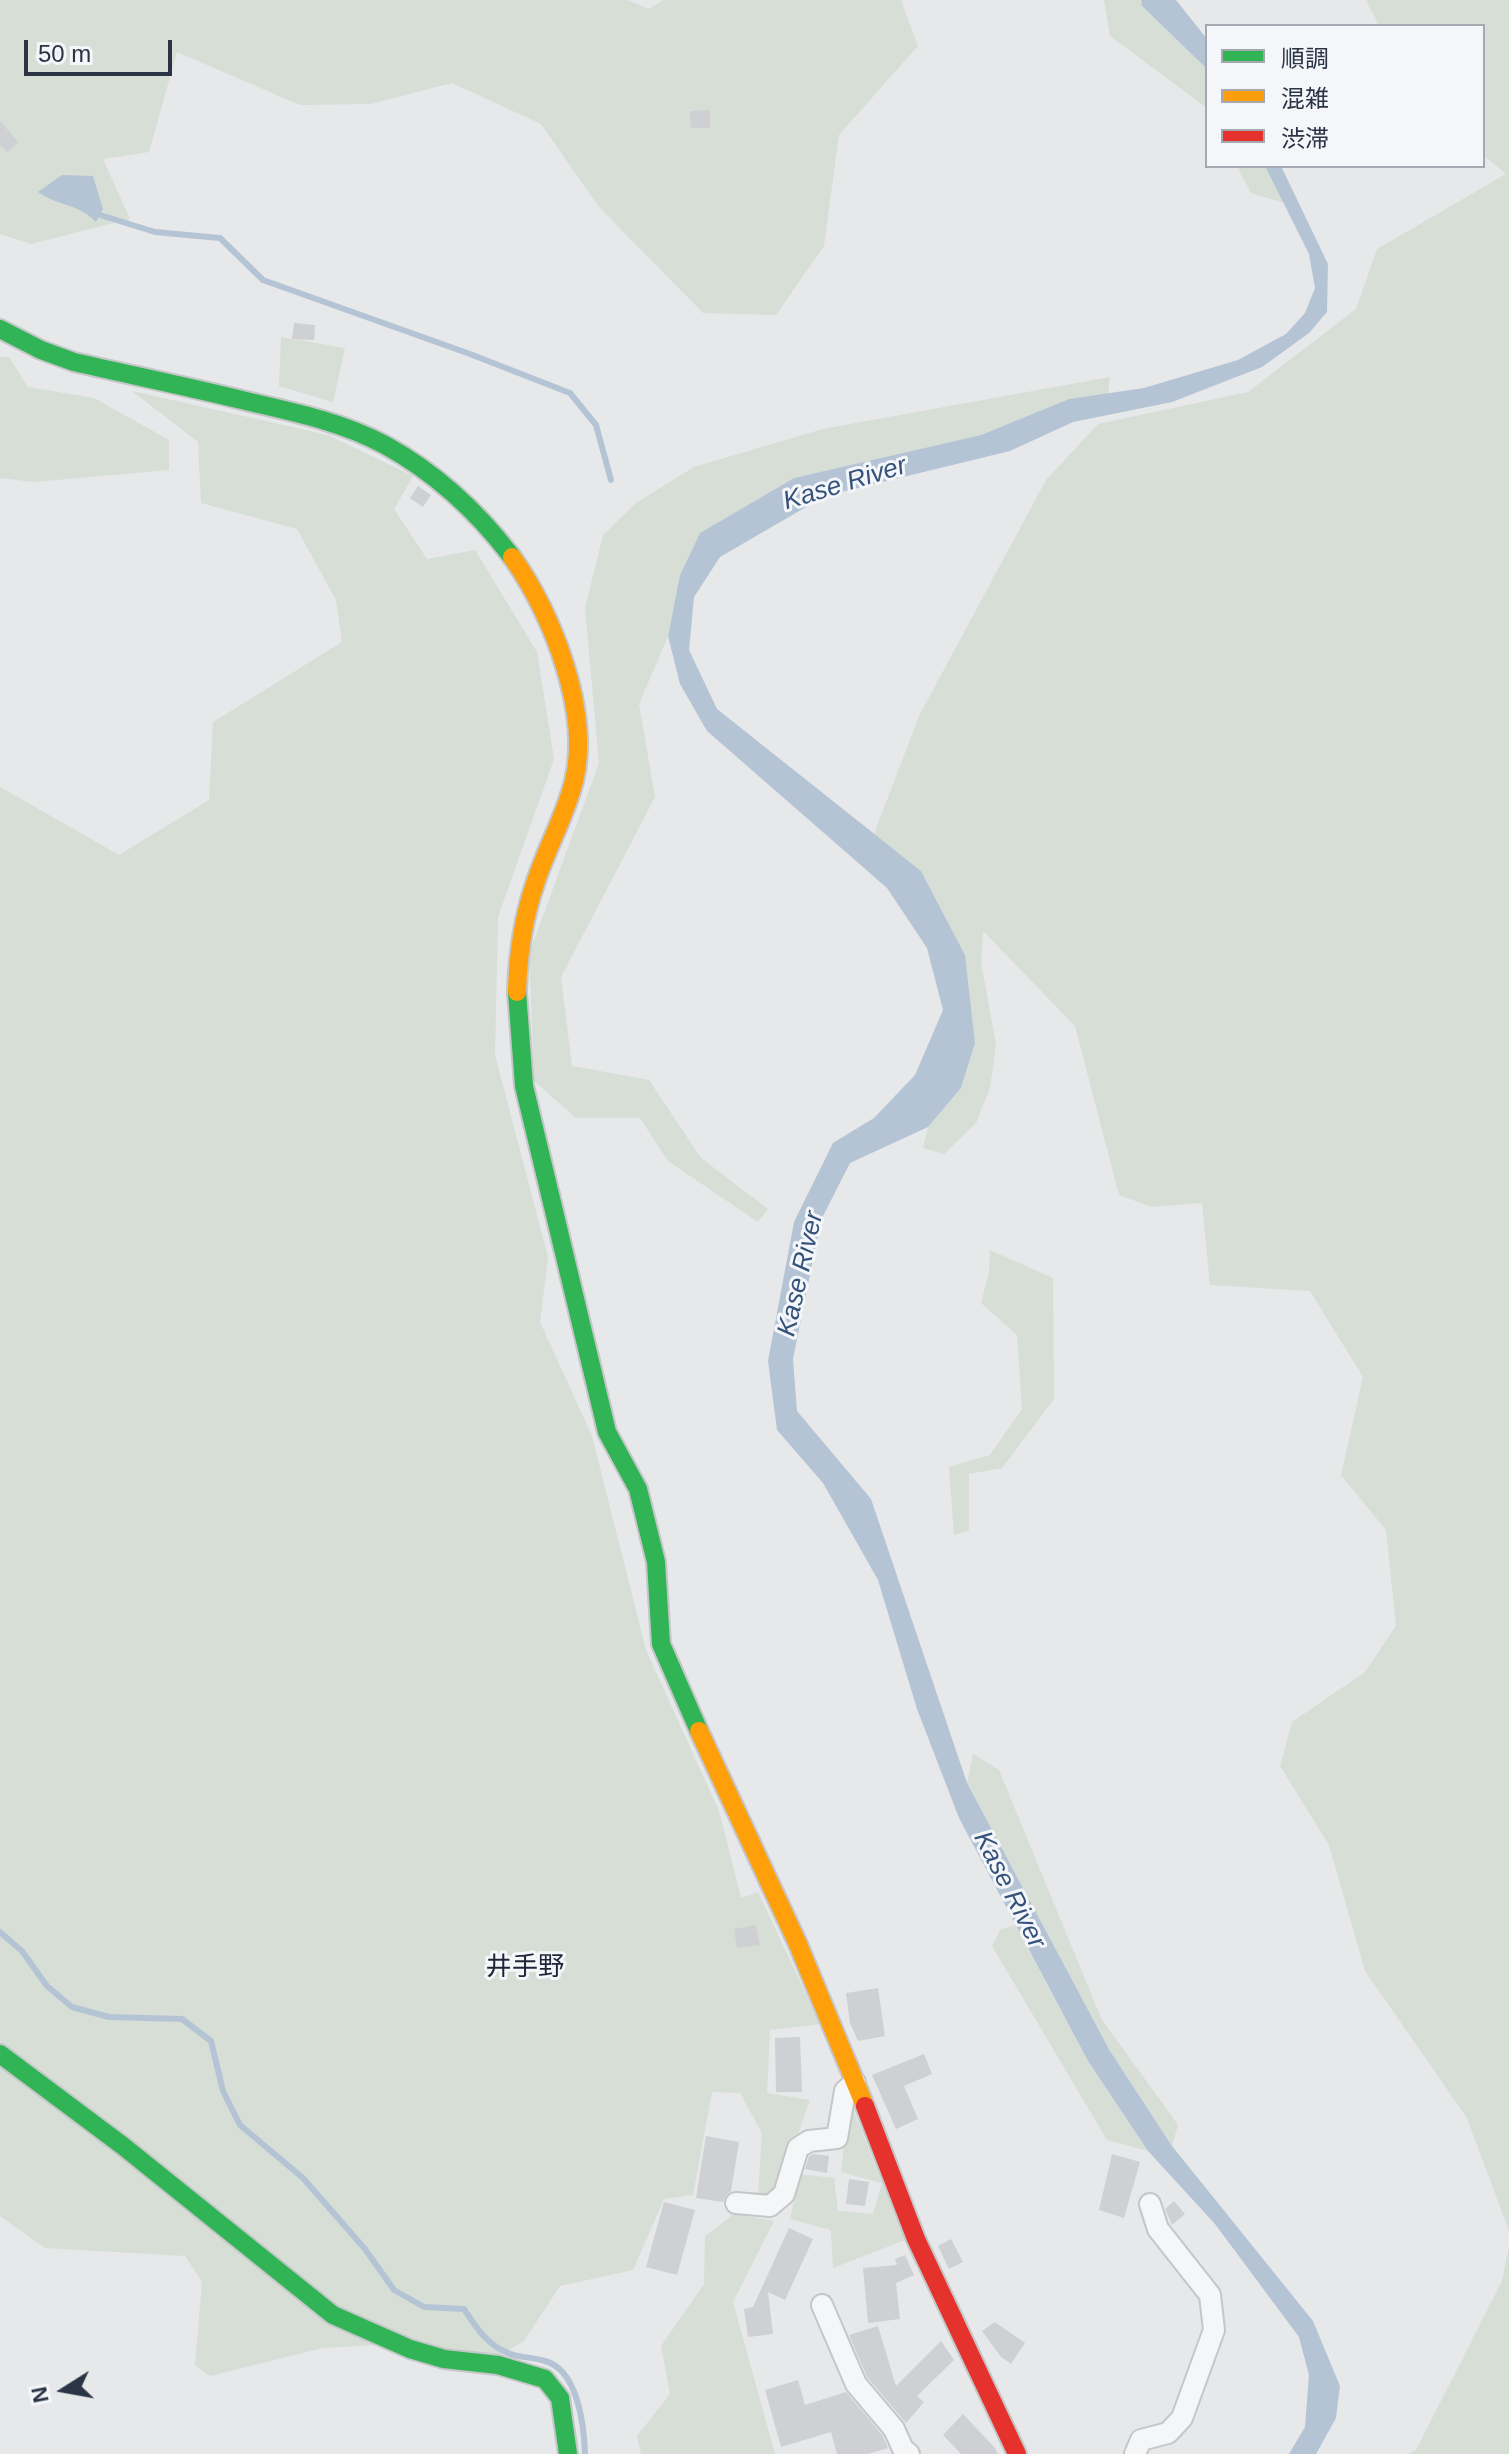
<!DOCTYPE html>
<html>
<head>
<meta charset="utf-8">
<style>
  body { margin:0 }
  #map { position:relative; width:1509px; height:2454px; overflow:hidden; background:#e6e8ea; font-family:Helvetica,"Noto Sans JP",sans-serif }
  canvas { display:block }
  .legend { position:absolute; left:1205px; top:24px; width:280px; height:144px; box-sizing:border-box; background:#f4f6f9; border:2px solid #a4a8b1; margin:0; padding:10px 14px; list-style:none; font-size:24px; color:#2b3445 }
  .legend li { display:flex; align-items:center; gap:16px; height:40px }
  .legend b { width:40px; border:2px solid #a4a8b1 }
  .north { position:absolute; left:24px; top:2350px; width:80px; height:80px; -webkit-text-stroke:6px #f4f6f9; paint-order:stroke; rotate:259deg; font-size:22px; font-weight:700; line-height:32px; text-align:center; color:#2b3445 }
  .north::after { content:''; display:block; margin:auto; width:28px; height:36px; background:#2b3445; clip-path:polygon(50% 0,100% 100%,50% 72%,0 100%) }
  .scale { position:absolute; left:24px; top:40px; width:148px; height:36px; box-sizing:border-box; border:4px solid #2b3445; border-top:0; padding-left:10px; font-size:24px; line-height:28px; white-space:nowrap; color:#2b3445; -webkit-text-stroke:6px #f4f6f9; paint-order:stroke }
</style>
</head>
<body>
<div id="map">
<canvas width="1509" height="2454"></canvas>
<ul class="legend">
<li><b style="height:10px;background:#30b455"></b>順調</li>
<li><b style="height:10px;background:#ff9f0a"></b>混雑</li>
<li><b style="height:10px;background:#e5322d"></b>渋滞</li>
</ul>
<div class="north">N</div>
<div class="scale">50 m</div>
</div>
<script>
const g = document.querySelector('canvas').getContext('2d');
g.lineJoin = 'round';
function fill(path, color) { g.fillStyle = color; g.fill(path, 'evenodd'); }
function stroke(path, color, width, dash) { g.strokeStyle = color; g.lineWidth = width; g.lineCap = dash ? 'butt' : 'round'; g.setLineDash(dash || []); g.stroke(path); }
function write(font, color, halo, rows, align = 'center') {
  g.font = font + ' Helvetica,"Noto Sans JP",sans-serif'; g.lineWidth = 6; g.setLineDash([]); g.textBaseline = 'middle'; g.strokeStyle = halo; g.fillStyle = color; for (const [text, x, y, turn = 0] of rows) {
    g.save(); g.translate(x, y); g.rotate((+turn || 0) * Math.PI / 180); g.textAlign = isNaN(turn) ? turn : align; if (halo) g.strokeText(text, 0, 0); g.fillText(text, 0, 0); g.restore();
  }
}
fill(new Path2D(`
  M0,0H628L648,9L664,0H901L918,46L839,135L824,246L776,315L703,313L599,207L541,124L452,83L370,104L300,105L177,52L149,152L103,159L130,219L31,244L0,234Z
  M1104,0H1140L1142,6L1207,69V111L1203,105L1110,36Z
  M1366,0H1509V2231L1467,2118L1365,1971L1329,1845L1280,1766L1292,1722L1365,1672L1396,1626L1386,1530L1341,1475L1363,1377L1310,1291L1210,1285L1202,1203L1152,1207L1119,1195L1075,1026L983,931L981,962L996,1044L990,1088L976,1123L944,1154L923,1148L928,1127L961,1088L975,1043L965,955L921,871L874,834L919,716L1046,480L1098,424L1248,392L1356,309L1377,249L1506,174L1483,155V26H1379Z
  M1237,166H1265L1284,203L1251,193Z
  M281,337L345,348L333,402L279,386Z
  M0,357H9L28,387L94,398L169,440V470L34,482L0,478Z
  M1110,377L1108,394L1069,399L981,435L794,478L700,533L680,575L668,636L639,704L655,797L561,977L572,1066L649,1080L701,1158L768,1209L758,1222L668,1161L640,1118H576L534,1081L529,954L599,763L585,608L603,535L636,503L694,467L823,429Z
  M132,391L328,435L413,476L394,509L427,559L475,550L537,652L554,759L498,917L495,1055L548,1257L540,1322L592,1436L646,1650L719,1811L741,1898L758,1892L820,2024L770,2030L767,2093L810,2100L776,2196L758,2194L762,2133L740,2093L712,2092L693,2195L664,2199L633,2270L560,2286L524,2341L492,2360L409,2343L323,2348L210,2376L195,2365L202,2282L185,2256L45,2248L0,2216V787L119,855L209,800L213,722L342,642L336,600L297,529L201,503L198,442Z
  M990,1250L1053,1278L1054,1399L1002,1468L969,1474V1530L954,1535L949,1467L990,1455L1022,1409L1017,1335L981,1303L989,1272Z
  M973,1754L999,1770L1101,2018L1178,2125L1172,2146L1110,2051L967,1783Z
  M1015,1925L1088,2061L1148,2151L1107,2140L992,1946L1000,1930Z
  M849,2099L905,2240L833,2268L831,2230L790,2219L800,2174L834,2178L838,2211L873,2214L882,2183L841,2172Z
  M734,2214L774,2221L733,2302L775,2454H641L637,2436L670,2394L661,2346L704,2284L705,2236Z
  M1509,2246V2454H1408L1416,2450L1502,2281Z`), '#d6ded6');
fill(new Path2D(`
  M1141,0H1176L1207,39V69L1142,6Z
  M1265,166H1281L1328,264L1327,312L1309,333L1262,367L1172,402L1073,422L1010,451L825,496L720,557L694,597L689,650L717,709L921,871L965,955L975,1043L961,1088L928,1127L850,1163L821,1220L793,1359L797,1411L871,1499L967,1783L1110,2051L1172,2146L1313,2321L1340,2386L1336,2418L1316,2454H1289L1305,2427L1309,2375L1299,2337L1215,2224L1148,2151L1088,2061L959,1818L917,1709L878,1580L823,1483L777,1430L768,1361L794,1222L833,1143L874,1118L915,1075L943,1010L927,948L887,888L707,731L680,684L668,636L680,575L700,533L794,478L981,435L1069,399L1144,388L1238,360L1286,334L1305,313L1315,288L1309,254Z
  M62,175L93,176L103,209L96,222C76,202 59,207 38,192Z`), '#b4c4d5');
stroke(new Path2D(`
  M100,215L155,232L220,238L263,280L470,354L570,393L596,425L611,480
  M0,1932L22,1951L47,1986L72,2007L109,2017L182,2019L211,2041L223,2091L240,2125L303,2178L365,2249L394,2290L424,2307L464,2309C476,2327 487,2345 508,2353C519,2358 533,2357 545,2361C578,2370 584,2425 585,2454`), '#b4c4d5', 6);
fill(new Path2D(`
  M710,110V128H691L690,111Z
  M0,121L18,142L7,152L0,144Z
  M294,323L315,325L314,340L292,339Z
  M418,486L431,495L423,507L410,498Z
  M756,1925L760,1945L737,1948L734,1929Z
  M878,1988L885,2036L858,2041L850,2023L846,1993Z
  M800,2037L802,2092H776L775,2038Z
  M924,2054L932,2074L904,2086L918,2119L896,2129L872,2075Z
  M706,2136L739,2142L731,2191L726,2195L723,2202L696,2198Z
  M813,2154L829,2156L827,2173L805,2169L809,2156Z
  M1112,2154L1140,2162L1124,2218L1099,2210Z
  M849,2179L869,2182L865,2206L846,2204Z
  M1174,2201L1185,2214L1172,2225L1165,2209Z
  M664,2202L695,2210L677,2275L646,2267Z
  M789,2228L813,2239L785,2300L768,2292L773,2334L748,2337L744,2309L753,2307Z
  M951,2239L963,2262L949,2269L938,2246Z
  M905,2255L914,2275L896,2283L900,2319L868,2323L863,2268L897,2265L895,2259Z
  M995,2322L1025,2343L1011,2364L1001,2357L982,2331Z
  M878,2326L896,2386L941,2341L954,2360L917,2396L924,2402L906,2423L867,2377L849,2335Z
  M798,2380L805,2405L846,2392L883,2436L888,2448L868,2454H837L831,2432L781,2447L765,2390Z
  M963,2414L995,2448L998,2454H961L943,2435Z`), '#ced0d3');
const street = new Path2D(`
  M736,2203L770,2206L784,2194L798,2148L809,2141L837,2138L845,2091L855,2082
  M822,2305L856,2384L894,2429L903,2449L909,2454
  M1135,2454L1141,2440L1168,2433L1182,2418L1214,2330L1210,2295L1158,2229L1150,2204`);
const fast = new Path2D(`
  M0,329L41,350L74,362C131,375 189,387 246,401C294,412 342,422 385,445C436,473 477,511 512,557
  M517,992L524,1086L607,1432L638,1489L656,1562L661,1644L699,1731
  M0,2054L123,2146L333,2315L410,2349L444,2359L498,2365L545,2379L560,2398L568,2454`);
const slow = new Path2D(`
  M512,557C552,614 591,711 574,781C565,817 546,849 535,884C523,919 518,955 517,992
  M699,1731L797,1942L865,2106`);
const jam = new Path2D(`
  M865,2106L916,2239L1017,2454`);
stroke(street, '#c4c6c8', 24);
stroke(fast, '#c4c6c8', 22);
stroke(slow, '#c4c6c8', 22);
stroke(jam, '#c4c6c8', 22);
stroke(street, '#f5f6f7', 20);
stroke(fast, '#30b455', 18);
stroke(slow, '#ff9f0a', 18);
stroke(jam, '#e5322d', 18);
write('italic 26px', '#34527a', '#f4f6f9', [
  ["Kase River",845,484,-17],
  ["Kase River",801,1274,-77],
  ["Kase River",1009,1890,63]
]);
write('26px', '#1d2536', '#f4f6f9', [
  ["井手野",525,1968]
]);
</script>
</body>
</html>
